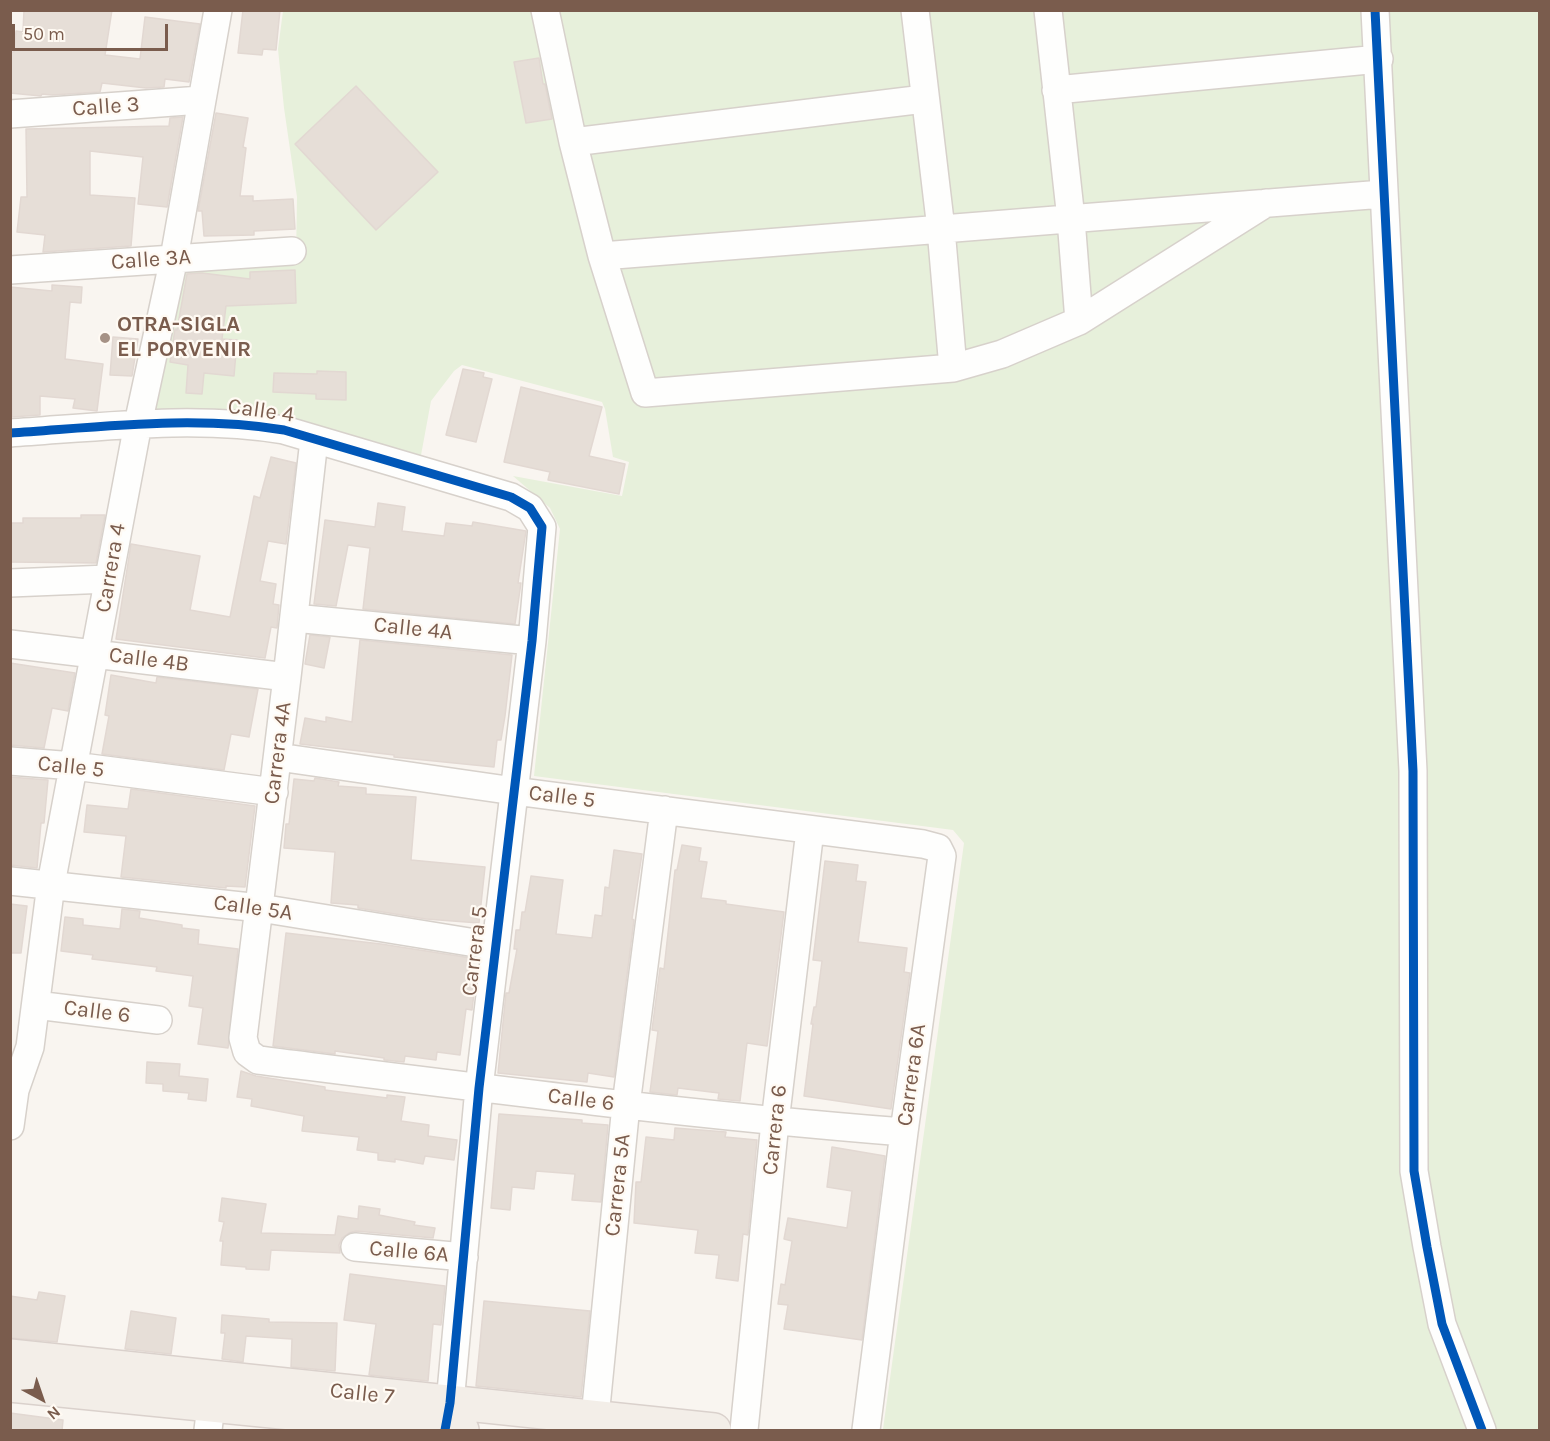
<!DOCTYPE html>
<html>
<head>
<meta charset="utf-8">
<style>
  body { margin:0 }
  #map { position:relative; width:1550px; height:1441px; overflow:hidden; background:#f9f5f0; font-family:Karla,sans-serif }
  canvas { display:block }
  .frame { position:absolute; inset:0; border:12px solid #7a5c4d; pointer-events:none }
  .north { position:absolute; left:12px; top:1369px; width:60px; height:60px; -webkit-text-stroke:4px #fffaf3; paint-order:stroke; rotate:140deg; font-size:16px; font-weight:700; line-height:24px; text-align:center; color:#7a5c4d }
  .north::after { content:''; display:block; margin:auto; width:21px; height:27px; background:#7a5c4d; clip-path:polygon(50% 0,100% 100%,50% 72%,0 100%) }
  .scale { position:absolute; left:12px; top:24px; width:156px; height:27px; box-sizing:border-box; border:3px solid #7a5c4d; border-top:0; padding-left:8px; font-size:18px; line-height:21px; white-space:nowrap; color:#7a5c4d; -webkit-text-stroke:4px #fffaf3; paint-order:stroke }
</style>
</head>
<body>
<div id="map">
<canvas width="1550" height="1441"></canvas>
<div class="frame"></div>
<div class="north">N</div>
<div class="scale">50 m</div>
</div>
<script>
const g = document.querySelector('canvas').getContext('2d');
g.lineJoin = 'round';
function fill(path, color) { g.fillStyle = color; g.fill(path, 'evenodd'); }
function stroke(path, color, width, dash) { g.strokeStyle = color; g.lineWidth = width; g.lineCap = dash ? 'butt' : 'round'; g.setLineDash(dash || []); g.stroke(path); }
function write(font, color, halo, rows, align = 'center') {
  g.font = font + ' Karla,sans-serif'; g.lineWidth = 4.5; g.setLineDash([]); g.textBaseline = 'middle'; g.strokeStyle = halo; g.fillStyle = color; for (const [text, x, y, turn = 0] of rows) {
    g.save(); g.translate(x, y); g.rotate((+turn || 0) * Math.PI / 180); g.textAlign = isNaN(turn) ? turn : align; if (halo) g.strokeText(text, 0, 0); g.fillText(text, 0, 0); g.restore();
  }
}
fill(new Path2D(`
  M283,11H1539V1430L883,1429L964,843L953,830L534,776L560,529L550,508L513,476L622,496L629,462L613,457L605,409L602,402L462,365L454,371L431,401L419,466L296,424L278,415L256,411L153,414L180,268L296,260L297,197L284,108L278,49Z`), '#e7f0db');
const building = new Path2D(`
  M24,10H112L105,55L140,59L145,17L200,24L189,82L165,79L164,87L146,88L102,83L100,92L52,95L42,94L41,96L10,93V52H14L16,31L23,32Z
  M243,10H280L276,50L263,49L262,55L238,53Z
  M539,58L543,84H545L552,119L526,123L514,62Z
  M356,86L438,172L376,230L295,144Z
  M216,113L248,118L243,147L246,148L240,196H253V201L293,199L295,229L254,231V235L204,236L202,211H198Z
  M183,117L167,207L138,204L143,157L90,151V195L135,198L131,246L43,252L45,235L17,232L21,197H27L26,129L169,126L170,118Z
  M295,270L296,303L226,306L222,339L237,340L234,376L204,373L202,394L186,393L188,365L170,362L175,329L177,330L187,274L202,273L250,279V272Z
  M52,285L82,287L81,303L70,302L65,359L103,364L97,411L73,408L75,399L40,396V415L12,417L10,287L52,291Z
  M113,337L138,339L132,376L110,375Z
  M463,369L484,373L483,377L492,379L476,442L446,435Z
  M317,371L346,372V400L316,399V394L273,392L274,373L317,374Z
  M521,387L602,407L589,456L625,464L619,494L548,480L550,472L504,462Z
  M271,457L296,463L286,544L268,541L260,581L276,584L273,604L279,605L277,628L271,627L265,658L116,639L131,544L200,556L190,610L230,617L254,496L260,498Z
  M378,503L405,507L402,531L444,536L446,523L472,526L473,522L526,531L518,583H521L515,624L363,609L370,548L348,545L336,606L314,604L325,520L375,527Z
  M81,515H105L96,563L10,562V523H23V518H81Z
  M310,635L330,637L324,668L305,664Z
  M360,640L512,655L505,716L501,740H497L494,767L394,757V755L300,744L305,718L326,722V717L352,722Z
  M10,663L75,673L68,711L52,708L44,748L10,745Z
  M111,675L156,683L157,677L258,689L249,737L231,734L224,770L102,754L109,716L105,715Z
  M10,777L48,780L44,823H41L37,868L10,865Z
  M315,778L339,782L338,786L366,788V794L416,797L411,860L485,867L479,923L426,919L358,908V905L331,903L335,852L284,848L286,824H289L294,779L314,781Z
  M131,789L255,806L245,887L226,886V888L121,877L126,836L84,832L87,805L128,809Z
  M682,845L701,848L699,861L707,862L701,898L726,901V904L784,912L767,1046L747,1043L740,1101L718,1099L719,1093L678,1088L677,1095L650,1092L658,1031L652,1030L660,968L664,969L675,870H677Z
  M614,850L642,854L632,919L634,920L614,1077L588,1073L587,1082L498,1073L506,993H509L517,949H514L516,930H520L522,912H525L531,876L563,880L556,934L592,938L595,915L602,916L605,887L609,888Z
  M825,861L858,865L856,881L866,882L858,942L907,948L904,972L910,973L891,1109L804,1096L813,1024H811L814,1007H816L822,961L813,960Z
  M10,904L27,906L21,953H10Z
  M122,909L140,911L139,918L182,925V928L199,930L198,944L238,949L228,1048L198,1044L203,1008L189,1006L193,976L156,971L157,967L92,959L93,955L61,951L65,917L83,919V925L120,929Z
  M286,933L381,944L471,958L467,984L475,985L472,1010L466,1009L460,1055L437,1052L436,1060L405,1056L404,1062L384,1060V1058L335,1051V1054L273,1046Z
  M147,1062L180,1064L179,1076L208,1079L206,1101L188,1099L189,1093L163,1091V1084L146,1083Z
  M241,1071L256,1076L325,1087V1090L387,1098V1095L405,1097L401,1121L429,1125L428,1136L457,1140L454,1160L425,1156L423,1164L395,1159V1162L378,1160V1153L357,1150L359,1137L302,1131L304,1116L251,1106L252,1099L237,1097Z
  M499,1114L582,1120V1123L608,1125L601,1202L572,1200L575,1174L536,1171L534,1189L512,1187L510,1210L491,1208Z
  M675,1128L726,1132L725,1137L757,1140L748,1235L743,1234L738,1281L716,1278L719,1255L695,1253L698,1230L634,1223L636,1182H641L646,1137L674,1140Z
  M832,1147L885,1156L862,1340L784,1329L788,1305L778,1304L781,1284L785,1285L792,1241L784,1239L788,1218L847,1228L852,1191L827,1187Z
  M222,1198L266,1204L261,1233L335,1235L338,1216L358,1219L359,1206L380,1209L379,1215L415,1222L414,1225L435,1228L433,1238L356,1231L349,1233L342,1238L339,1245L340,1253L271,1250L269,1270L246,1269V1267L221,1265L223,1241H220L224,1222L219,1221Z
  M350,1274L445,1286L441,1325L433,1324L428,1381L369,1375L376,1324L344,1320Z
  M39,1292L65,1296L57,1342L10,1338V1296L37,1300Z
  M484,1301L590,1311L581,1397L476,1386Z
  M131,1311L176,1318L171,1354L125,1349Z
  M222,1315L269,1319V1322L337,1323L335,1371L291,1367L292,1339L246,1336L243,1362L222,1359L225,1333H221Z
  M10,1413L63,1420L62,1431H10Z`);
fill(building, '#e6ded7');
stroke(building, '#e2d8d2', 1.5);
const minor = new Path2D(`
  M545,10L573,142L602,256L645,393L953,368L1002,354L1079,321L1266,203
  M915,10L941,229L953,368
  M1048,10L1071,219L1079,321
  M1375,10L1413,771L1414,1171L1427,1247L1442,1324L1482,1430
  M1056,90L1379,59
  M10,114L201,100
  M573,142L924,99
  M602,256L1383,194
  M10,270L292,251
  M10,433C101,427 195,415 284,430L511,497L530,508L542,527L532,641L479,1088L450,1403L446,1423
  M314,440L287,677L243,1038L247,1052L258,1060C473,1087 688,1115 904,1132
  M10,583L108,579
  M294,618L532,641
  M10,644L287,677
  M278,757L514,791L923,844L938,848L942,856L904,1132L866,1430
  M10,761L74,766L274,792
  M10,881L260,908L494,946
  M36,1005L158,1020
  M10,1126L15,1090L30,1047L51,884L138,424L174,258L218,10
  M355,1247L464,1257
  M595,1417L626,1105L664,810
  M208,1430L211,1405
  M744,1430L775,1122L810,830`);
const major = new Path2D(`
  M10,1356L714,1430
  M10,1385L462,1430`);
stroke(minor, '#d7d1cb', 30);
stroke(major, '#dad1cc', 36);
stroke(minor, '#fefefd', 27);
stroke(major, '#f3eee8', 33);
stroke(new Path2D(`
  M1375,10L1413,771L1414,1171L1427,1247L1442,1324L1482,1430
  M10,433C101,427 195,415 284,430L511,497L530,508L542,527L532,641L479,1088L450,1403L445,1430`), '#0057b8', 9);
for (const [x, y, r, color] of [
  [105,338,6,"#a69286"]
]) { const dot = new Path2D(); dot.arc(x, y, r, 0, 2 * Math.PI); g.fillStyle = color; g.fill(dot); stroke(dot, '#fffaf3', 2); }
write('22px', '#7a5c4d', '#fffaf3', [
  ["Calle 3",106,107,-4],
  ["Calle 3A",151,260,-4],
  ["Calle 4",261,411,8],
  ["Carrera 4",111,568,-80],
  ["Calle 4A",413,629,6],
  ["Calle 4B",149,660,7],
  ["Carrera 4A",278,753,-83],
  ["Calle 5",71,767,6],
  ["Calle 5",562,797,7],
  ["Calle 5A",253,908,8],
  ["Carrera 5",475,951,-83],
  ["Calle 6",97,1012,7],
  ["Carrera 6A",912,1075,-82],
  ["Calle 6",581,1100,7],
  ["Carrera 6",775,1130,-84],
  ["Carrera 5A",618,1185,-84],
  ["Calle 6A",409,1252,5],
  ["Calle 7",362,1394,6]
]);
write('bold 22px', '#7a5c4d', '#fffaf3', [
  ["OTRA-SIGLA",117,325],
  ["EL PORVENIR",117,350]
], 'left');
</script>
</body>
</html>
